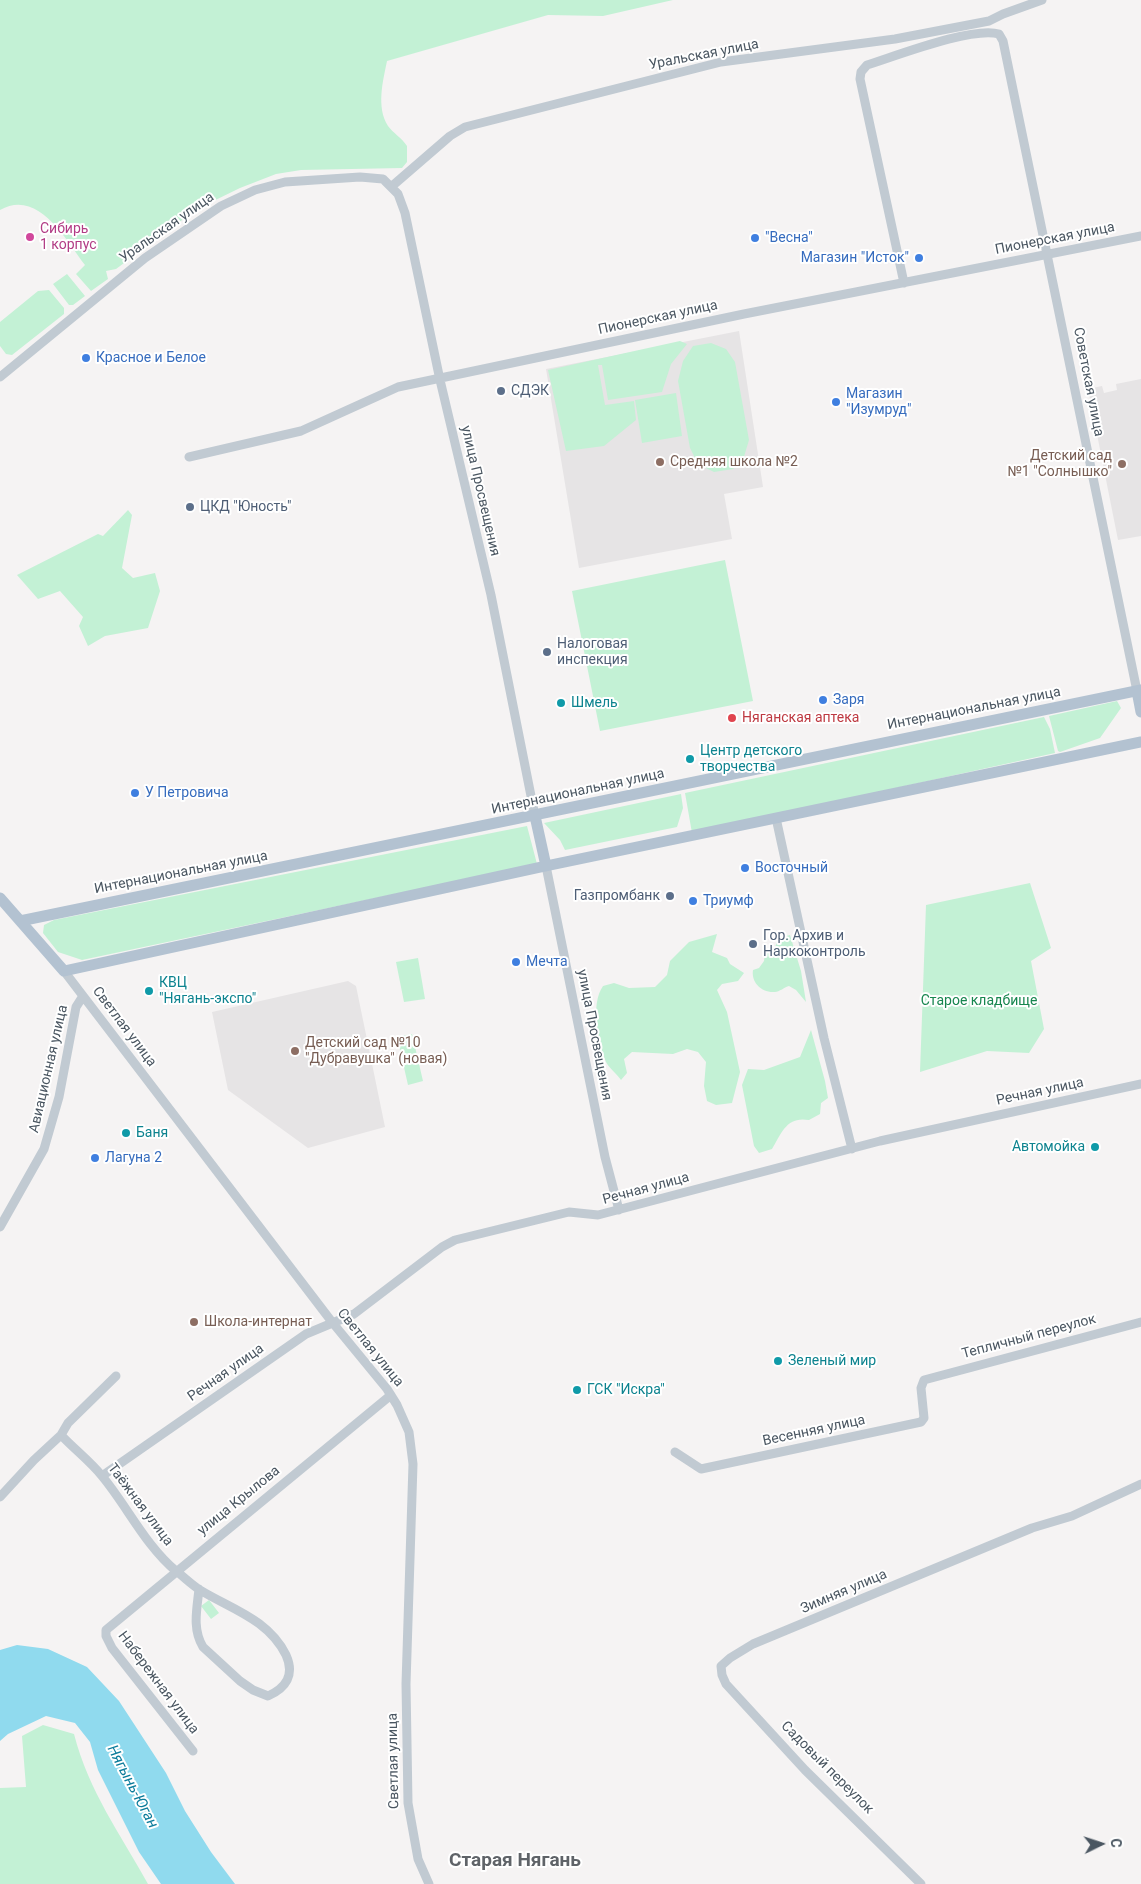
<!DOCTYPE html>
<html>
<head>
<meta charset="utf-8">
<style>
  body { margin:0 }
  #map { position:relative; width:1141px; height:1884px; overflow:hidden; background:#f5f3f3; font-family:Roboto,sans-serif }
  canvas { display:block }
  .north { position:absolute; left:1076px; top:1819px; width:50px; height:50px; -webkit-text-stroke:4px #fff; paint-order:stroke; rotate:86deg; font-size:14px; font-weight:700; line-height:20px; text-align:center; color:#4a5661 }
  .north::after { content:''; display:block; margin:auto; width:18px; height:22px; background:#4a5661; clip-path:polygon(50% 0,100% 100%,50% 72%,0 100%) }
</style>
</head>
<body>
<div id="map">
<canvas width="1141" height="1884"></canvas>
<div class="north">С</div>
</div>
<script>
const g = document.querySelector('canvas').getContext('2d');
g.lineJoin = 'round';
function fill(path, color) { g.fillStyle = color; g.fill(path, 'evenodd'); }
function stroke(path, color, width, dash) { g.strokeStyle = color; g.lineWidth = width; g.lineCap = dash ? 'butt' : 'round'; g.setLineDash(dash || []); g.stroke(path); }
function write(font, color, halo, rows, align = 'center') {
  g.font = font + ' Roboto,sans-serif'; g.lineWidth = 4; g.setLineDash([]); g.textBaseline = 'middle'; g.strokeStyle = halo; g.fillStyle = color; for (const [text, x, y, turn = 0] of rows) {
    g.save(); g.translate(x, y); g.rotate((+turn || 0) * Math.PI / 180); g.textAlign = isNaN(turn) ? turn : align; if (halo) g.strokeText(text, 0, 0); g.fillText(text, 0, 0); g.restore();
  }
}
fill(new Path2D(`
  M739,331L763,487L724,494L732,539L579,568L546,369Z
  M1141,379V536L1118,540L1088,389L1102,386L1104,393L1117,390L1116,384Z
  M348,981L356,986L385,1127L308,1148L228,1090L212,1012Z`), '#e6e4e5');
fill(new Path2D(`
  M0,0H673L603,16L548,15L387,61C383,81 376,107 388,126C393,133 402,138 407,146V162L402,168L301,170L276,174L240,188L197,209L116,269L106,271L108,279L91,291L76,274L85,265C66,240 38,188 0,210Z
  M67,274L85,296L73,305H69L53,284Z
  M49,290L64,308V314L12,355L6,354L0,346V322L38,291Z
  M680,341L687,344L671,364L662,392L608,400L602,365H598L605,405L634,401L636,420L604,446L566,451L548,370Z
  M711,343L726,349L735,362L749,440L743,460L733,469L714,472L698,464L690,448L678,381L683,361L693,346Z
  M676,393L682,436L642,443L635,400Z
  M128,510L132,515L122,568L133,578L155,573L160,591L148,628L105,636L88,646L79,626L83,617L60,591L38,599L17,575L98,534L103,536Z
  M725,560L753,701L600,731L572,591Z
  M1117,701L1121,708L1100,738L1060,752L1058,751L1049,716Z
  M1044,717L1050,729L1055,753L692,833L685,793Z
  M681,794L683,808L677,827L565,850L560,840L544,823Z
  M527,826L537,864L82,960L58,952L43,933L44,925L54,920Z
  M1030,883L1051,948L1031,961L1044,1029L1029,1053L987,1051L920,1072L926,905Z
  M717,934L712,952L727,958L730,964L744,973L738,981L722,984L717,990L727,1012L740,1072L732,1103L716,1105L707,1101L704,1086L706,1062L698,1052L687,1049L673,1054L632,1052L624,1059L627,1073L621,1080C617,1074 609,1068 606,1062C598,1041 590,1005 603,986L614,983L629,988L655,987L667,975L670,961L689,942Z
  M790,935L801,971L806,1002L796,990L789,986C785,987 779,992 775,992C761,993 751,982 753,970L759,968L764,961L765,953L775,947L779,938Z
  M418,958L425,999L404,1002L396,962Z
  M811,1030L825,1081L828,1098L821,1103L820,1114L809,1120C787,1116 782,1132 772,1149L759,1153L754,1146L742,1085L748,1069L764,1070L800,1057Z
  M412,1034L423,1081L408,1085L397,1037Z
  M209,1600L219,1613L211,1619L201,1606Z
  M43,1725L74,1734C89,1792 120,1833 148,1884H0V1788L26,1787L22,1736Z`), '#c3f1d5');
fill(new Path2D(`
  M17,1645L48,1649L87,1667L119,1701L166,1773L185,1811L211,1852L235,1884H161L139,1852L98,1770L90,1742L75,1723L46,1716L8,1734L0,1741V1650Z`), '#90daee');
stroke(new Path2D(`
  M391,187L450,136L465,127L721,62L895,39L989,21L1003,14L1042,0
  M904,283L860,79L861,72L867,65C896,56 973,26 999,34L1003,41L1137,691
  M0,377L145,258L221,206L255,190L285,182L360,177L383,179L398,194L405,213L440,380L491,595L535,816
  M189,457L301,431L398,387L744,314L1141,236
  M776,818L824,1038L852,1149
  M546,866L605,1157L619,1210
  M64,971L332,1322L387,1389L397,1405L409,1432L413,1464L406,1684L408,1803L418,1859L429,1884
  M0,1227L44,1149L59,1097L76,1007L83,996
  M61,1435L68,1423L116,1376
  M675,1452L701,1469L921,1422L924,1418L921,1388L924,1380L1141,1322
  M102,1476L306,1334L354,1314L442,1247L455,1240L569,1212L598,1215L880,1141L1141,1084
  M0,1497L34,1460L61,1435C74,1449 90,1461 102,1476C127,1506 145,1545 176,1571C184,1577 192,1585 200,1590C231,1609 268,1619 286,1655C295,1675 286,1688 268,1696L253,1690L240,1681L203,1647C192,1629 197,1609 199,1589
  M193,1751L112,1648L106,1636V1630L391,1395
  M921,1884L805,1770L726,1684L722,1675L721,1666L730,1658L753,1644L1032,1528L1072,1516L1141,1484`), '#c1cad2', 9);
stroke(new Path2D(`
  M1137,691L1141,712
  M535,816L546,866
  M0,898L64,971L541,867L1141,742
  M20,921L1141,690`), '#b3c2d1', 11);
for (const [x, y, r, color] of [
  [30,237,5,"#d1479c"],
  [755,238,5,"#3f7fe0"],
  [919,258,5,"#3f7fe0"],
  [86,358,5,"#3f7fe0"],
  [501,391,5,"#5c6f8a"],
  [836,402,5,"#3f7fe0"],
  [660,462,5,"#8d6e63"],
  [1122,464,5,"#8d6e63"],
  [190,507,5,"#5c6f8a"],
  [547,652,5,"#5c6f8a"],
  [823,700,5,"#3f7fe0"],
  [561,703,5,"#0f9aa8"],
  [732,718,5,"#e0444e"],
  [690,759,5,"#0f9aa8"],
  [135,793,5,"#3f7fe0"],
  [745,868,5,"#3f7fe0"],
  [670,896,5,"#5c6f8a"],
  [693,901,5,"#3f7fe0"],
  [753,944,5,"#5c6f8a"],
  [516,962,5,"#3f7fe0"],
  [149,991,5,"#0f9aa8"],
  [295,1051,5,"#8d6e63"],
  [126,1133,5,"#0f9aa8"],
  [1095,1147,5,"#0f9aa8"],
  [95,1158,5,"#3f7fe0"],
  [194,1322,5,"#8d6e63"],
  [778,1361,5,"#0f9aa8"],
  [577,1390,5,"#0f9aa8"]
]) { const dot = new Path2D(); dot.arc(x, y, r, 0, 2 * Math.PI); g.fillStyle = color; g.fill(dot); stroke(dot, '#fff', 2); }
write('14px', '#4a5661', '#fff', [
  ["Уральская улица",704,55,-11],
  ["Уральская улица",167,228,-35],
  ["Пионерская улица",1055,239,-11],
  ["Пионерская улица",658,318,-12],
  ["Советская улица",1088,382,79],
  ["улица Просвещения",480,491,77],
  ["Интернациональная улица",974,709,-11],
  ["Интернациональная улица",578,792,-12],
  ["Интернациональная улица",181,873,-11],
  ["Светлая улица",124,1027,53],
  ["улица Просвещения",594,1035,79],
  ["Авиационная улица",49,1069,-77],
  ["Речная улица",1040,1092,-12],
  ["Речная улица",646,1189,-15],
  ["Тепличный переулок",1029,1337,-15],
  ["Светлая улица",370,1348,51],
  ["Речная улица",226,1373,-35],
  ["Весенняя улица",814,1431,-12],
  ["улица Крылова",239,1501,-39],
  ["Таёжная улица",140,1505,53],
  ["Зимняя улица",844,1592,-23],
  ["Набережная улица",158,1683,53],
  ["Светлая улица",394,1761,-91],
  ["Садовый переулок",827,1768,45]
]);
write('14px', '#b23c85', '#fff', [
  ["Сибирь",40,229],
  ["1 корпус",40,245]
], 'left');
write('14px', '#366cbe', '#fff', [
  ["\"Весна\"",765,238],
  ["Магазин \"Исток\"",909,258,"right"],
  ["Красное и Белое",96,358],
  ["Магазин",846,394],
  ["\"Изумруд\"",846,410],
  ["Заря",833,700],
  ["У Петровича",145,793],
  ["Восточный",755,868],
  ["Триумф",703,901],
  ["Мечта",526,962],
  ["Лагуна 2",105,1158]
], 'left');
write('14px', '#4e5e75', '#fff', [
  ["СДЭК",511,391],
  ["ЦКД \"Юность\"",200,507],
  ["Налоговая",557,644],
  ["инспекция",557,660],
  ["Газпромбанк",660,896,"right"],
  ["Гор. Архив и",763,936],
  ["Наркоконтроль",763,952]
], 'left');
write('14px', '#785e54', '#fff', [
  ["Детский сад",1112,456,"right"],
  ["№1 \"Солнышко\"",1112,472,"right"],
  ["Средняя школа №2",670,462],
  ["Детский сад №10",305,1043],
  ["\"Дубравушка\" (новая)",305,1059],
  ["Школа-интернат",204,1322]
], 'left');
write('14px', '#0d838f', '#fff', [
  ["Шмель",571,703],
  ["Центр детского",700,751],
  ["творчества",700,767],
  ["КВЦ",159,983],
  ["\"Нягань-экспо\"",159,999],
  ["Баня",136,1133],
  ["Автомойка",1085,1147,"right"],
  ["Зеленый мир",788,1361],
  ["ГСК \"Искра\"",587,1390]
], 'left');
write('14px', '#be3a42', '#fff', [
  ["Няганская аптека",742,718]
], 'left');
write('14px', '#17864f', '#fff', [
  ["Старое кладбище",979,1001]
]);
write('italic 15px', '#0c7c9b', '#fff', [
  ["Нягынь-Юган",132,1787,62]
]);
write('bold 19px', '#5f6368', '#fff', [
  ["Старая Нягань",515,1861]
]);
</script>
</body>
</html>
